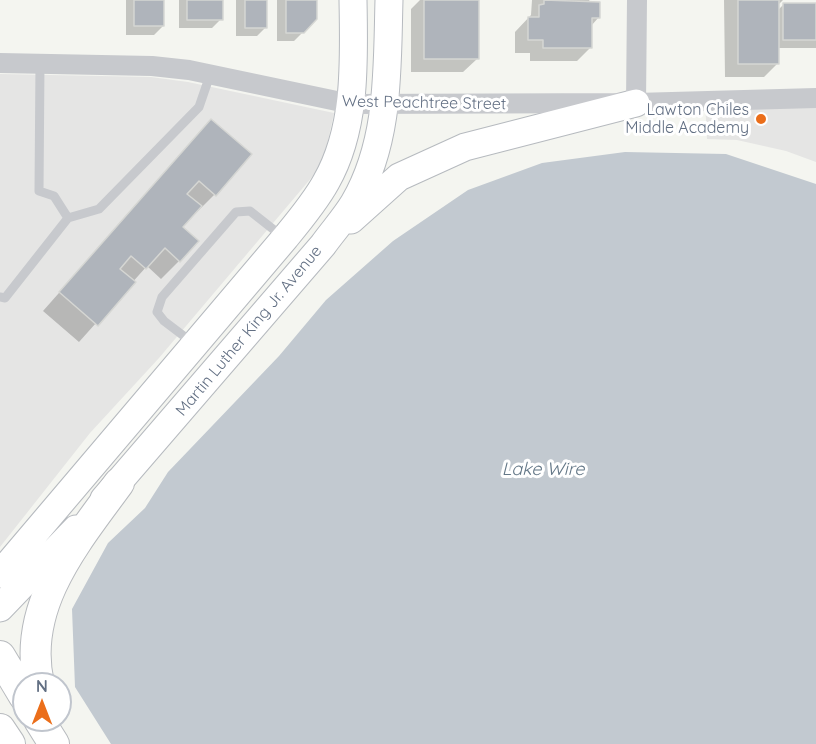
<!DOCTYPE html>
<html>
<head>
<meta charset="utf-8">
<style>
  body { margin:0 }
  #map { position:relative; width:816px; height:744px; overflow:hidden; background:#f4f5f0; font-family:Quicksand,sans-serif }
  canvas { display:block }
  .north { position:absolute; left:12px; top:672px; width:60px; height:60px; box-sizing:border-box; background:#fff; border:2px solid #c0c5cd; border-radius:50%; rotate:0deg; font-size:16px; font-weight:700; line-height:24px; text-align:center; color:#626f83 }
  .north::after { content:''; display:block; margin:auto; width:21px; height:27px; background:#eb6e1a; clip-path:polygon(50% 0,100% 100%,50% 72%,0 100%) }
</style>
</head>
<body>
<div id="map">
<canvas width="816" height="744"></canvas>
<div class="north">N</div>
</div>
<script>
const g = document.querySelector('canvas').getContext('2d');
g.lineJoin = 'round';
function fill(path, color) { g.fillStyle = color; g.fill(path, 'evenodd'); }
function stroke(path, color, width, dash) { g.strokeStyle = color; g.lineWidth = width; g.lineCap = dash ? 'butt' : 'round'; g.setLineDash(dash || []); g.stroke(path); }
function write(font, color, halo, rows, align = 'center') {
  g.font = font + ' Quicksand,sans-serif'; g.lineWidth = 6; g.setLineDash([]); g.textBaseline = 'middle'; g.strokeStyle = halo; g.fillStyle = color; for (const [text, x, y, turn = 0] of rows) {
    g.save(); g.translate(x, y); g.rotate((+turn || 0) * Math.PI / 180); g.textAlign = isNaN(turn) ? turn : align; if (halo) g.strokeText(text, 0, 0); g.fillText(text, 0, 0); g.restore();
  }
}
fill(new Path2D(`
  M0,74L151,77L188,82L334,113L323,164L159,358L90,433L0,547Z
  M816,98V162L786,151L737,140L707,139L705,100Z`), '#e5e5e4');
fill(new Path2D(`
  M625,152L726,154L816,184V744H111L75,687L72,609L108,543L145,508L168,472L279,356L326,300L393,241L468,190L542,163Z`), '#c2c9d0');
fill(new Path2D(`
  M126,0H163V26L154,35H126Z
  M179,0H221V19L212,28H179Z
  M236,0H266V27L257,36H236Z
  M277,0H315L303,32L294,41H277Z
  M420,0H477V59L463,72H411V9Z
  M532,0H589L599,17L591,26V47L577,61H530V53H515V32L531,15Z
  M724,0H783L777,6V11L783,5H816V48H777V64L764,77H725Z
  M211,121L214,195L181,228L179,261L161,279L147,266L79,342L43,311Z`), '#0003');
const building = new Path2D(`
  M134,0H164V26H134Z
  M187,0H223V20H187Z
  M245,0H267V28H245Z
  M286,0H317V19L304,33H286Z
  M424,0H479V59H424Z
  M544,0L600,2V18H592V48H543V40H528V17H539V5L544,4Z
  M738,0H779V64H738Z
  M783,3H816V40H783Z
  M211,119L252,154L216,196L199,181L187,194L202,206L183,227L199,241L180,262L165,248L146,269L131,256L120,269L136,282L98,326L59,292Z`);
fill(building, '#afb4bb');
stroke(building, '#d5d6d3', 1.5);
const secondary = new Path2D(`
  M351,220L399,177L465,147L636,103
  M104,499L323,245C333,231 345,218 354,203C390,141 387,70 389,0
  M0,574L285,238C299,221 315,202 326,182C357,128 354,60 353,0
  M0,608L76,529`);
const primary = new Path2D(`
  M0,656L24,696
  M39,684C21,606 76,542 119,483
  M39,720L54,744
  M0,729L10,744`);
stroke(secondary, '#b6babf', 29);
stroke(primary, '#b7babe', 32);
stroke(new Path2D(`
  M68,218L99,209L199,107L210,75
  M0,297L5,298L68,218L54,196L39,191L40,63
  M193,343L164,321L157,312L162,297L236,212L250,211L283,237`), '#c7c9cd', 9);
stroke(new Path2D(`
  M0,63L152,66L189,70L351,104L636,103L816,98
  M636,103L637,0`), '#c7c9cd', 20);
stroke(secondary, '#fff', 27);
stroke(primary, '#fff', 30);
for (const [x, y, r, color] of [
  [761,119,6,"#eb6e1a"]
]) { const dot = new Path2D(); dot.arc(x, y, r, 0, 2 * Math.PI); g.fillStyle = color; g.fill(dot); stroke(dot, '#fff', 2); }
write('16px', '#626f83', '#fff', [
  ["West Peachtree Street",424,103,1],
  ["Martin Luther King Jr. Avenue",249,331,-50]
]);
write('16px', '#626f83', '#fff', [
  ["Lawton Chiles",749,110],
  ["Middle Academy",749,128]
], 'right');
write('italic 18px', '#637787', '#fff', [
  ["Lake Wire",543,470]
]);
</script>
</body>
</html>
